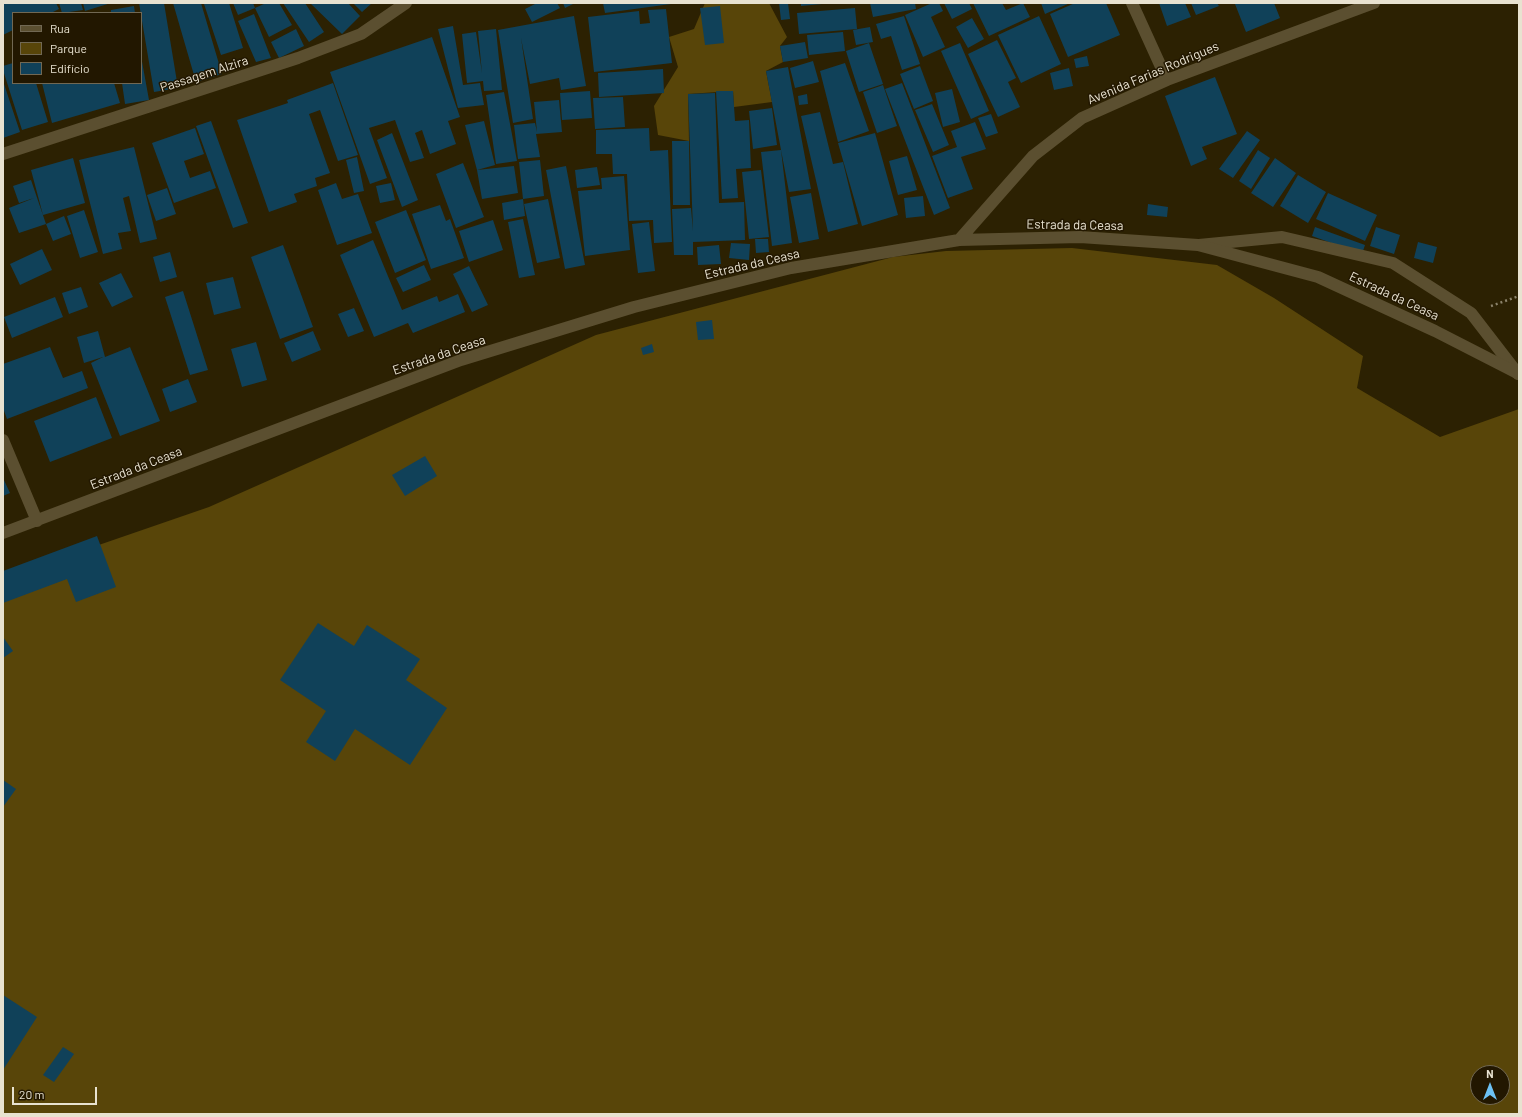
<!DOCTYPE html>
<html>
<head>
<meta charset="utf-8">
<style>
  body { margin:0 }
  #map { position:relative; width:1522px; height:1117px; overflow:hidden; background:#2c2102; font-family:Barlow,sans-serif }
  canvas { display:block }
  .frame { position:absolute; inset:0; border:4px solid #e8e2d0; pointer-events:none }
  .legend { position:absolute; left:12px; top:12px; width:130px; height:72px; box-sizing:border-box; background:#221700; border:1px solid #716853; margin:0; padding:5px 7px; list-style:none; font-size:12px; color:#e8e2d0 }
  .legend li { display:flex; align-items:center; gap:8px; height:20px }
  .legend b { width:20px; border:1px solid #716853 }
  .north { position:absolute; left:1470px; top:1065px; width:40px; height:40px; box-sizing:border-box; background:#221700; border:1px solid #716853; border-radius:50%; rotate:0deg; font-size:11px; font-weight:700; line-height:16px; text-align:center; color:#e8e2d0 }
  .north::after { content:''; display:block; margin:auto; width:14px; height:18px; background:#6dc2f3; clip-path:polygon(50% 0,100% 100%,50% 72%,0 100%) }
  .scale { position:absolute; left:12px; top:1087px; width:85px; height:18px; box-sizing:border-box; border:2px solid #e8e2d0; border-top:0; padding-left:5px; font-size:12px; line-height:14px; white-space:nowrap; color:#e8e2d0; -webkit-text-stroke:3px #221700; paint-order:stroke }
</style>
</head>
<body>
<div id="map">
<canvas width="1522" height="1117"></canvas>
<div class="frame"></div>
<ul class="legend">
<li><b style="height:5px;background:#5b4f30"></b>Rua</li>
<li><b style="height:11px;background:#584509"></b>Parque</li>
<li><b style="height:11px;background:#104159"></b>Edifício</li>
</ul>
<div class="north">N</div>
<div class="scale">20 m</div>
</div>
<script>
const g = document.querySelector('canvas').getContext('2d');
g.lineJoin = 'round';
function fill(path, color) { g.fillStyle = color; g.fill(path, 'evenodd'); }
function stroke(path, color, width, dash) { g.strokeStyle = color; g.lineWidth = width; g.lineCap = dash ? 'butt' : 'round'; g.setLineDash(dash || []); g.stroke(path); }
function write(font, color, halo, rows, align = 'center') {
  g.font = font + ' Barlow,sans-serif'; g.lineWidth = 3; g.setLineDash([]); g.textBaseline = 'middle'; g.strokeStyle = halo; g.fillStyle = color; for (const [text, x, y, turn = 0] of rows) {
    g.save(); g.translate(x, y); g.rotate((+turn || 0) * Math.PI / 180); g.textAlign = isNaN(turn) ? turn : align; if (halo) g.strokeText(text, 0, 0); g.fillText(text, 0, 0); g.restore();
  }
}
fill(new Path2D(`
  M705,3H769L787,37L780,46L783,62L766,71L772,102L734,107L733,91L688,94L689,141L658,135L654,106L678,67L669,37L694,29Z
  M1072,248L1217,265L1274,298L1363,356L1357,388L1440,437L1519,409V1114H3V578L209,507L596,335L893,257L946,251ZM1478,1073H1502V1097H1478Z`), '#584509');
fill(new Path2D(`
  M3,3H56L59,9L51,13H13V30L3,35Z
  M59,3H81L83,10L62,13Z
  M83,3H111L85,11Z
  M139,3H164L178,88L154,92Z
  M173,3H201L222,74L196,82Z
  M206,3H229L243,48L221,55L204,4Z
  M233,3H253L255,8L266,3H279L292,25L269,37L255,8L238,15Z
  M283,3H305L324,32L309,42Z
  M310,3H348L360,16L342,34Z
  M353,3H372L362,12Z
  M537,3H557L560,8L532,22L525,9Z
  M563,3H575L565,8Z
  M603,3H671V4L605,13Z
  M779,3H788L790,19L781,20Z
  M801,3H822V4L801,6Z
  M870,3H915L916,9L873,17Z
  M932,3H939L943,11L931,17L945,47L923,57L905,15Z
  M944,3H969L972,9L952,19Z
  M973,3H1002L1006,10L1023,3L1030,17L989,36Z
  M1041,3H1070L1045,14Z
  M1075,3H1106L1120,35L1068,57L1050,14Z
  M1159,3H1185L1191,17L1167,26Z
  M1191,3H1217L1219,6L1196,15Z
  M1237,3H1274L1280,18L1246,32L1235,4Z
  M134,6L135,13H111V10Z
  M720,6L724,43L705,45L700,8Z
  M855,8L857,29L799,34L797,13Z
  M666,9L672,63L594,72L588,17L639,11L640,24L650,23L648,10Z
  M254,14L271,58L256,62L238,21Z
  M574,16L586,86L561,90L559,78L530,84L521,38L533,119L513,123L498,30Z
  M904,16L920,64L902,70L891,36L881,39L876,24Z
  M1039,16L1061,64L1021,83L998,35Z
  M972,18L984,39L968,48L956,27Z
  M453,26L463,85L480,83L484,105L458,108L438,29Z
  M870,27L873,42L856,45L853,30Z
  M296,29L304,46L279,58L271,42Z
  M496,29L502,90L484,91L483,81L467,83L462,34L476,32L482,73L478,31Z
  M843,32L845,51L809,55L807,35Z
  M432,37L460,117L448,121L456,144L430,154L422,130L415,133L424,158L410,162L395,120L369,128L387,178L370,184L330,72Z
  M997,40L1016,78L1008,82L1020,107L998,117L968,54Z
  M805,42L808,58L783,62L780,46Z
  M869,43L883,84L859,92L846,51Z
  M960,43L989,111L971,119L941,51Z
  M141,56L149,100L125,104L122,83H141Z
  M1087,56L1089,66L1076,68L1074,59Z
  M813,61L819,82L795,88L790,68Z
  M13,63V83H36L48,122L22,130L3,70V66Z
  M845,63L869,131L838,142L820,71Z
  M920,66L933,101L914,109L900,74Z
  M788,67L811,189L789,192L766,71Z
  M1069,68L1073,86L1054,90L1050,73Z
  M663,69L664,93L599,97L598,73Z
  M1215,77L1237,134L1202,147L1207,159L1191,166L1165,96Z
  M3,81L20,132L3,138Z
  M42,83H114L120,103L52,123Z
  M333,83L358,155L338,161L320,110L309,114L330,173L315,178L317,186L294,194L297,202L269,212L237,120L288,103L287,100Z
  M902,83L950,208L934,215L885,89Z
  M883,85L897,126L877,133L863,92Z
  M952,89L960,122L943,127L935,93Z
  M590,91L592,118L562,120L560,93Z
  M716,91H733L735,121L749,120L751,168L736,169L738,198L722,199Z
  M504,92L517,161L496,164L486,95Z
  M715,93L719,203L744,202L745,240L693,242V255H674L672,209L691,208L693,231L688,94Z
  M807,94L808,104L799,105L798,96Z
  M623,97L625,127L595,129L593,98Z
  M559,100L562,132L536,134L540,157L518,159L514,125L535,123L537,132L534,102Z
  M932,104L949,145L933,152L915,110Z
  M772,108L777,145L753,149L749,111Z
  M820,112L833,164L843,162L858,224L828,232L801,116Z
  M991,114L998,133L986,137L978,118Z
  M211,121L248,223L233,228L196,126Z
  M484,121L495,165L477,170L465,125Z
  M975,122L986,149L961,157L973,189L948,198L932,156L957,147L951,131Z
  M195,128L204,154L184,161L190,178L210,171L216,188L174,203L152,143Z
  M649,128L650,151L668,150L672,242L654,243L653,220L629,221L627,174H613L612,154H596V130Z
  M1247,131L1260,140L1233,178L1219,169Z
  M392,133L418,200L402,207L377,140Z
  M875,133L898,215L862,226L838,143Z
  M672,141H689L690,205H673Z
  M134,147L157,239L140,243L129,196L123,198L131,231L118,233L122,249L103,254L79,160Z
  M781,150L792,243L772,246L761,152Z
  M1258,150L1270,158L1251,189L1239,181Z
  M907,156L917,190L898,195L889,161Z
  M357,157L364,191L354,193L346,160Z
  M73,158L85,203L43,215L31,170Z
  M1275,158L1296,173L1273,207L1251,193Z
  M540,160L544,196L523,199L519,162Z
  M463,163L484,217L456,228L436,174Z
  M514,166L518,193L482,199L477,170Z
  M566,166L585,265L565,269L546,170Z
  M597,167L600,185L577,188L575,170Z
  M761,170L769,237L749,239L742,172Z
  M1298,175L1326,192L1308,223L1280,206Z
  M624,176L630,250L585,256L578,191L602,189L601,178Z
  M31,180L46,224L19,233L9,208L34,198L19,203L13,186Z
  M336,183L342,199L358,194L372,233L337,245L318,190Z
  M391,183L395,200L380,203L376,186Z
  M167,188L176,214L156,221L147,195Z
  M811,193L819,239L799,243L790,197Z
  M1328,193L1377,215L1365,241L1316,219Z
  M923,196L925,216L906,218L904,198Z
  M523,199L525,216L504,220L502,203Z
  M548,199L560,258L537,263L524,204Z
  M1148,204L1168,207L1167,217L1147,215Z
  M440,205L446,221L450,219L464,258L431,269L412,214Z
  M84,210L98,252L80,258L67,216Z
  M406,210L426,260L395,273L375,222Z
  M64,216L71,234L53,241L46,224Z
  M523,219L535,275L519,278L508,222Z
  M493,220L503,250L469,262L459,231Z
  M649,222L655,271L638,273L632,224Z
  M1315,227L1365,245L1362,254L1312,236Z
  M1376,227L1400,235L1394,254L1370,246Z
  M755,239H768L769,252L756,253Z
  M373,240L402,310L437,296L439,302L458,294L465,312L413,333L408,323L374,337L340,255Z
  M1418,242L1437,247L1433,263L1414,258Z
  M731,243L750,244L749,260L729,258Z
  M283,245L313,327L280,339L251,257Z
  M719,245L721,264L698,265L697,247Z
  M42,249L52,270L20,285L10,264Z
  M170,252L177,277L160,282L153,257Z
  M424,265L431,280L403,292L396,278Z
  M469,266L488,305L472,312L453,274Z
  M121,273L133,297L112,307L99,283Z
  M233,277L241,308L214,315L206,283Z
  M81,287L88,307L69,314L62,293Z
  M183,291L208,370L190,375L165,297Z
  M55,297L63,317L12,338L4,317Z
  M354,308L364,331L348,337L338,314Z
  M712,320L714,339L698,340L696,322Z
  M98,331L105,357L130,347L160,421L120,436L91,363L103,357L84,363L77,337Z
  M313,331L321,350L292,362L284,343Z
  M256,342L267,380L242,387L231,349Z
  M652,344L654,352L643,355L641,348Z
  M50,347L63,378L82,371L88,388L7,419L3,408V364Z
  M188,379L197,402L170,412L162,389Z
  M96,397L112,438L50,462L34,421Z
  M425,456L437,476L405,496L392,475Z
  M3,478L10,493L3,496Z
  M97,536L116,587L76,602L67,579L3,603V571Z
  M318,623L354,646L367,625L420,659L406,680L447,708L410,765L355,729L335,761L306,742L326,711L280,680Z
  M3,637L13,651L3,658Z
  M3,780L16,789L3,807Z
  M3,995L37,1017L3,1070Z
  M63,1047L74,1054L54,1082L43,1075Z`), '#104159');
stroke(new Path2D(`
  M1491,306L1519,296`), '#8c836b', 2.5, [2, 3]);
stroke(new Path2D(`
  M1199,245L1282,237L1393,263L1471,313L1518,374`), '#5b4f30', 12);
stroke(new Path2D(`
  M1132,3L1167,80
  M3,154L298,58L361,34L406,3
  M959,240L1033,156L1082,118L1167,80L1374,3
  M3,440L37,521
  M3,533L461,360L634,307L791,268L959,240L1080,237L1198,245L1318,277L1435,331L1519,374`), '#5b4f30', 12);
write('13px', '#e8e2d0', '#221700', [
  ["Avenida Farias Rodrigues",1153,73,-23],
  ["Passagem Alzira",204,74,-18],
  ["Estrada da Ceasa",1075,225,1],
  ["Estrada da Ceasa",752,264,-13],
  ["Estrada da Ceasa",1394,296,25],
  ["Estrada da Ceasa",439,355,-19],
  ["Estrada da Ceasa",136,468,-21]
]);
</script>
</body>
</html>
